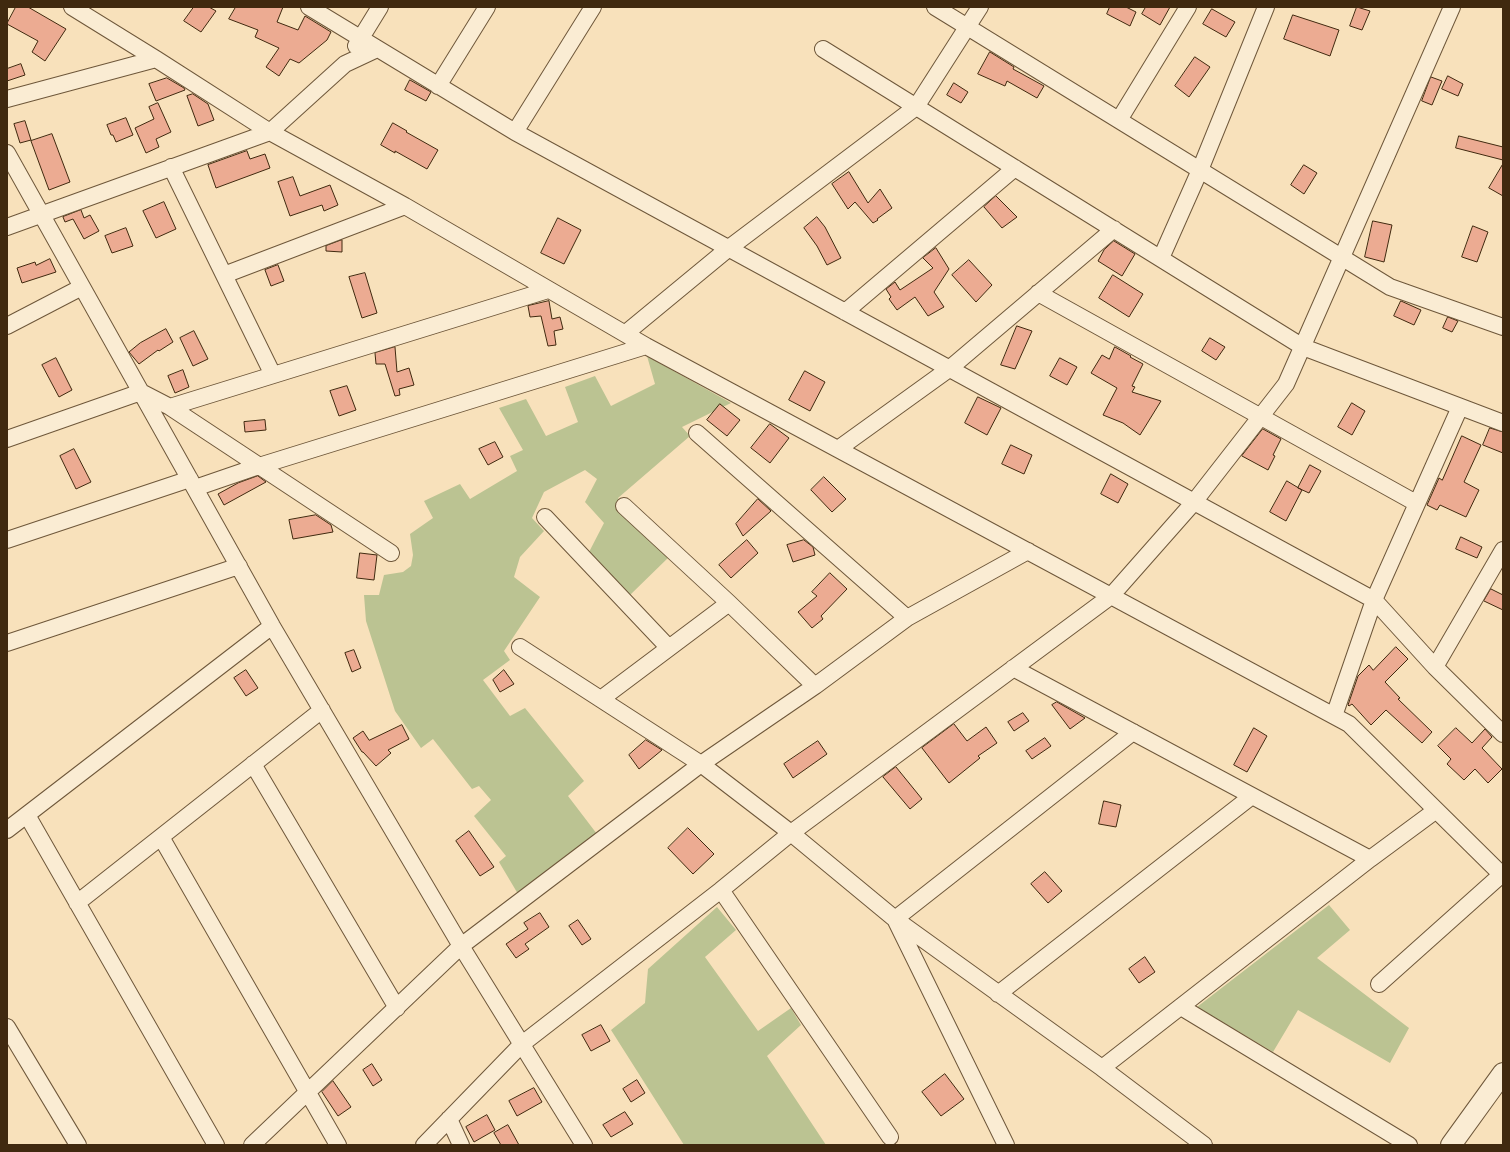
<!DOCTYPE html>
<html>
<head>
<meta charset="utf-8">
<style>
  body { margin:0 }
  #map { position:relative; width:1510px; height:1152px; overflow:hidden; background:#f8e1bb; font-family:"Libre Caslon Text",serif }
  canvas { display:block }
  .frame { position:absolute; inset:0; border:8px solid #40290f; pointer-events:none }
</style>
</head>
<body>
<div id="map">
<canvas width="1510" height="1152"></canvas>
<div class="frame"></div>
</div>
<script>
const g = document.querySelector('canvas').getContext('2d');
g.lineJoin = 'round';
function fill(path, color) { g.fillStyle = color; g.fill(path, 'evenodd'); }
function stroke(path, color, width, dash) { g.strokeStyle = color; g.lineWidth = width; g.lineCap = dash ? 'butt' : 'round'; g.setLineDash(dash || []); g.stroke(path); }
fill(new Path2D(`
  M647,356L731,403L682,427L690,436L618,498L670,556L629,596L588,554L604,523L585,502L597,479L585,470L544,492L532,518L544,531L520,557L514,577L540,597L504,651L510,660L483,680L510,716L525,708L584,781L568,796L597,834L518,894L499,862L506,856L474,816L491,800L479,786L472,789L433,739L421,748L395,711L366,621L364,595H379L384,575L403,572L411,566L413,555L410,534L433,518L424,501L460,484L470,499L517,471L510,456L523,450L499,408L526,399L546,436L578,422L565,387L595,376L611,406L655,384Z
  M1329,905L1350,930L1317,958L1409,1028L1390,1063L1298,1010L1273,1052L1197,1007Z
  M717,907L736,930L705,957L758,1031L791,1008L801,1025L767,1056L826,1145H684L611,1030L645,1003L648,969Z`), '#bbc392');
const building = new Path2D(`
  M16,7H28L66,29L45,61L32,52L38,41L7,24Z
  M194,7H209L216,11L201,32L184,21Z
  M236,7H283L277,22L298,30L305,16L331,32L327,40L299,63L290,59L279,76L266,67L279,48L255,37L258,30L229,19Z
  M1110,7H1126L1136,12L1130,26L1107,14Z
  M1146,7H1170L1160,25L1142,14Z
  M1357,7L1370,11L1362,30L1350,26Z
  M1212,9L1235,22L1226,37L1203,24Z
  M1293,15L1339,30L1330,56L1284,39Z
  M990,52L1014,67L1013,69L1044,86L1037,98L1007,81L1005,86L978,74Z
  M1195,57L1210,67L1189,97L1175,86Z
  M21,64L25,75L7,81V69Z
  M1448,76L1463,84L1458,96L1442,89Z
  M1431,77L1442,81L1432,105L1422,101Z
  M167,78L184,88L185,90L156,101L149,84Z
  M410,80L431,92L426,101L405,90Z
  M954,83L968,92L961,103L947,95Z
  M193,94L208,104L214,120L198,126L187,96Z
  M158,103L171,132L156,139L159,147L146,153L135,128L154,119L149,107Z
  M126,118L133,135L116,142L113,135H111L107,125Z
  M25,121L31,140L20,143L14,124Z
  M393,123L407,131L406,132L438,150L427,169L395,151V153L381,145Z
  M52,134L70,182L49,190L31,141Z
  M1459,136L1503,147V160L1456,148Z
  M247,151L250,159L265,154L270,168L216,188L208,165Z
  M1503,164V196L1489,188Z
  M1304,165L1317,173L1304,194L1291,185Z
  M849,172L868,203L880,189L892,208L877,219L878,220L873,223L855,202L848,209L832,184Z
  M293,177L300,196L330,185L338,205L324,211L322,205L290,216L278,182Z
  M996,196L1017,217L1002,228L984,207Z
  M164,202L176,229L156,238L143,211Z
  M81,210L84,218L90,215L99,231L84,239L73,219L65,222L63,217Z
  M817,217L825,227L841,258L827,265L817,246L804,228Z
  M558,218L581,230L564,264L541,253Z
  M1373,221L1392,225L1384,262L1365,257Z
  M1473,226L1488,232L1477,262L1462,257Z
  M126,228L133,246L112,253L105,236Z
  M342,240V252L326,251V246Z
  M1114,241L1135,254L1122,276L1098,261L1104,250Z
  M936,248L949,269L934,292L944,307L928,316L915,297L897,310L889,299L891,297L886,289L895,282L900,290L933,268L923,258Z
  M50,259L56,272L22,283L17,268L35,262L36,265Z
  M969,260L992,285L976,302L952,275Z
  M278,265L284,281L271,286L265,270Z
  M365,273L377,313L362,318L349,277Z
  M1113,275L1143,294L1129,317L1099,298Z
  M549,301L552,319L560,317L563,329L554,331L556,345L548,346L541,316L530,317L528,306Z
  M1401,301L1421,310L1414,325L1394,316Z
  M1448,317L1458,321L1452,332L1443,328Z
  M1017,326L1032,331L1015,369L1001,365Z
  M166,329L173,342L159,351L158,350L139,364L129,352L140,343Z
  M194,331L208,359L193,366L180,338Z
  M1210,338L1225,347L1216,360L1202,351Z
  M395,347L397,372L409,368L414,385L399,389L400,395L395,396L385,364H376L375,353Z
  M1115,347L1131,356L1130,357L1143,364L1132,386L1135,387L1132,392L1161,401L1140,435L1123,423L1103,415L1117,388L1091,373L1102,355L1109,359Z
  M56,358L72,390L59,397L42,365Z
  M1060,358L1077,367L1067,385L1050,376Z
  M183,370L189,387L175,393L168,376Z
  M805,371L825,382L810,411L789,400Z
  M347,386L356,410L339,416L330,391Z
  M978,397L1001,408L987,435L965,423Z
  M1352,403L1365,411L1352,435L1338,427Z
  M720,404L740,420L727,436L707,420Z
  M265,420L266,430L245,432L244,422Z
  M770,424L789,438L770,463L751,448Z
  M1490,428L1503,432V453L1483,445Z
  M1263,429L1281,439L1273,455L1275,456L1268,470L1242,456Z
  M1462,436L1481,445L1464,482L1479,490L1466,517L1440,505L1437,510L1427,505L1439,478L1442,480Z
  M495,442L503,457L488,465L479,449Z
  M1011,445L1032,455L1024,474L1002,464Z
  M74,449L91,482L76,489L60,456Z
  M1310,465L1321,471L1309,493L1298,488Z
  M1111,474L1128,484L1118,503L1101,494Z
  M258,476L266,482L224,505L218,494L238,483Z
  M824,477L846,499L832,512L811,490Z
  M1287,481L1302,490L1286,521L1270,512Z
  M758,499L771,511L743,536L736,524Z
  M316,515L331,525L333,532L293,539L289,520Z
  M1461,537L1482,547L1477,558L1456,549Z
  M747,540L758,553L731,578L719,565Z
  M804,540L813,547L815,555L793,562L787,545Z
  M360,553L377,555L374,580L357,578Z
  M830,573L847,589L821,616L823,619L812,628L798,612L817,596L812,592Z
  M1491,589L1503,595V610L1484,601Z
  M1396,647L1408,659L1385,682L1400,698L1398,699L1432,732L1422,743L1386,710L1371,725L1352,704L1349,706L1348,705L1358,676L1369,665L1373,670Z
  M354,650L361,668L352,672L345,653Z
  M246,670L258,688L246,696L234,678Z
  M504,670L514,684L500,692L493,680Z
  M1057,702L1085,718L1070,729L1052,705Z
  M1023,713L1029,721L1014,731L1008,722Z
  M954,724L967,741L986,727L997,743L978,756L980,758L949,783L922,748Z
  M402,725L409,739L388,750L391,753L376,766L363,752H362L353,738L363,731L369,740Z
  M1254,728L1267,736L1247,772L1234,765Z
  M1456,728L1472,743L1485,729L1492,737L1482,748L1502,769L1488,783L1475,769L1464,780L1447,764L1451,759L1438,746Z
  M1045,738L1051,746L1032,759L1026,751Z
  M646,740L662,750L639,769L629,755Z
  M818,741L827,754L793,778L784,764Z
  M896,767L922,799L910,809L883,777Z
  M1104,801L1121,805L1116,827L1099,824Z
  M688,828L714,854L693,874L668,848Z
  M469,831L494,867L480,876L456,841Z
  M1045,872L1062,891L1048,903L1031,884Z
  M540,913L549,927L525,944L529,949L516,958L506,944L528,929L524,923Z
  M578,920L591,939L582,945L569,926Z
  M1145,957L1155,972L1139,983L1129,969Z
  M601,1025L610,1041L591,1051L582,1035Z
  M372,1064L382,1080L373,1086L363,1070Z
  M945,1074L964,1099L941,1116L922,1092Z
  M637,1080L645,1093L631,1102L623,1089Z
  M333,1081L351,1107L338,1116L322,1092Z
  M534,1088L542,1102L517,1116L509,1101Z
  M625,1112L633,1124L611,1137L603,1125Z
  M487,1115L495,1130L474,1142L466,1127Z
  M508,1125L519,1145H501L494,1133Z`);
fill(building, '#ecab92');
stroke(building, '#40290f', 1);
const minor = new Path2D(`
  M72,7L156,59L270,132L405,206L646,346L1349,724L1503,876
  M309,7L515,132L1374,600L1435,667L1503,734
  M935,7L1390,287L1503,327
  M356,46L380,7
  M823,49L1303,347L1503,423
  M438,86L487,7
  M7,99L156,59
  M1119,120L1188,7
  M515,132L593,7
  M7,153L272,626L461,946L584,1145
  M171,167L273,375
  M7,227L270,132L345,64L377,49
  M1161,258L1200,170L1266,7
  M224,275L405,206
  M1038,293L1416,503
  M845,312L1015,168
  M7,326L82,287
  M626,333L729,248L916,107L980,7
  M170,407L548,290
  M697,433L907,618
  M7,439L141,392L170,407L391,553
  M838,449L949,369L1114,229
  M195,488L259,466L646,346
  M624,506L729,603L815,686
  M545,517L669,648
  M7,540L190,479
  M7,643L239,566
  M520,647L701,764L791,833L895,919L1102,1068L1204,1145
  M1435,667L1503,550
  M1013,668L1370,859
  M601,699L729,603
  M1334,716L1374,600L1460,407
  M253,764L397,1008
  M27,815L216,1145
  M7,830L272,626
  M161,837L338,1145
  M721,890L890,1137
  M77,903L322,710
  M895,919L1133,732
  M896,921L1006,1145
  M1379,984L1501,875
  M998,994L1252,796
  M1181,1007L1409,1145
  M7,1027L78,1145
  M1102,1068L1370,859L1435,811
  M449,1119L461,1145
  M252,1145L461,946L701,764L815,686L907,618L1028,551
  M424,1145L522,1044L721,890L791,833L1111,596L1194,502L1286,384L1452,7`);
const tertiary = new Path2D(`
  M1451,1145L1503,1073`);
stroke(minor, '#6e573a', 18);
stroke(tertiary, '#6e573a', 22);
stroke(minor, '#faecd3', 16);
stroke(tertiary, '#faecd3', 20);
</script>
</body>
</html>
